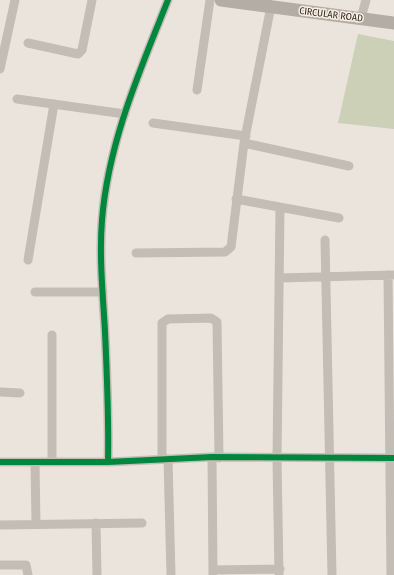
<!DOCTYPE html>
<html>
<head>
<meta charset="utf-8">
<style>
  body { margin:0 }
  canvas { display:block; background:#ebe4dc }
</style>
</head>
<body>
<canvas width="394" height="575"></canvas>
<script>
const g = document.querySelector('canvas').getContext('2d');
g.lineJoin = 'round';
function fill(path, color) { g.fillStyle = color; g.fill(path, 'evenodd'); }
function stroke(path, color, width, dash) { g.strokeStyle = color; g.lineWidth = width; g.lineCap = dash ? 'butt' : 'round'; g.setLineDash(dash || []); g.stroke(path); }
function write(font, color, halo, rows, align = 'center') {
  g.font = font + ' "Fira Sans Condensed",sans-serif'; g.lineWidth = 3; g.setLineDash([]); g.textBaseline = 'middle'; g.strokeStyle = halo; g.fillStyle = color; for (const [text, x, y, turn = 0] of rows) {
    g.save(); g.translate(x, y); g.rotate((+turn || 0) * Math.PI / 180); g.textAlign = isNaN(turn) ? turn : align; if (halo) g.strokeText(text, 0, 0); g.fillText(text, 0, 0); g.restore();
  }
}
fill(new Path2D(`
  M358,34L394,41V129L338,123Z`), '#cbd0b6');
stroke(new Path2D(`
  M361,18L366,0
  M28,43L78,54L82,50L92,0
  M0,69L15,0
  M197,90L210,0
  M17,99L125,114
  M153,123L246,136
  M244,143L349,166
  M236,199L339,218
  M325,240L332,575
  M136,253L225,252L231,247L244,143L271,6
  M28,260L54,104
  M388,275L391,575
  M279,278L393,275
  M35,292H103
  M0,392L20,393
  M212,457L213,575
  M162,459V323L168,319L211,318L217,322L219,458
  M168,459L171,575
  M0,462H108L212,457L394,458
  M35,462L36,524
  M52,462V335
  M108,462C109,418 107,375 105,332C103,295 99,257 102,220C108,143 140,70 168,0
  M96,523L97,575
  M0,525L142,523
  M0,565H26L28,575
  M213,570L280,569
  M279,575L277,459L280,207`), '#c4bdb6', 9);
stroke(new Path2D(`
  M221,0L394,23`), '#b4ada6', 13);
stroke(new Path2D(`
  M0,462H108L212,457L394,458
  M108,462C109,418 107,375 105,332C103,295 99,257 102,220C108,143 140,70 168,0`), '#00873e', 6);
write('10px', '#342a25', '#f9efe3', [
  ["CIRCULAR ROAD",331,15,7]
]);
</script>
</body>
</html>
